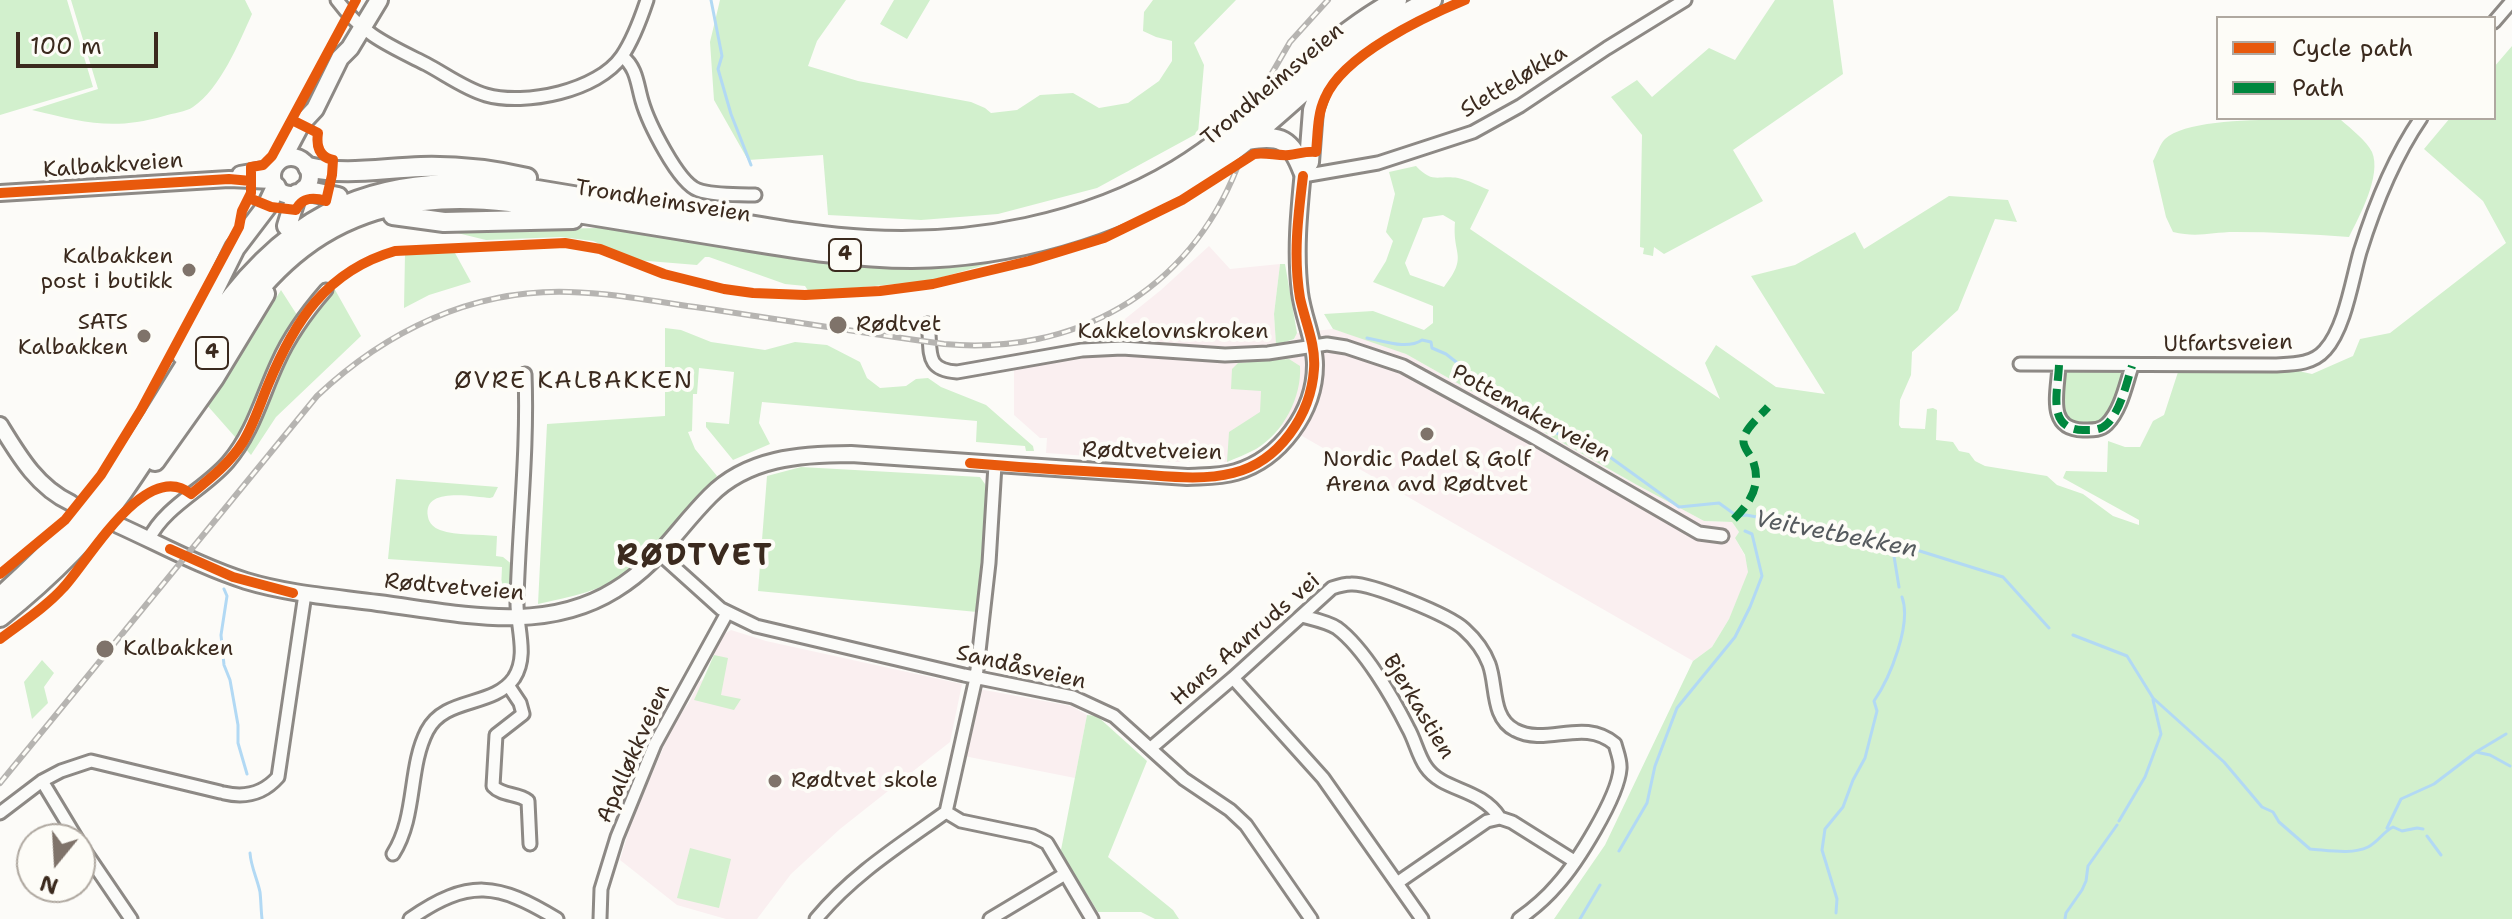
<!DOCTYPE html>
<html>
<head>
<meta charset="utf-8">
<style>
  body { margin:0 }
  #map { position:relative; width:2512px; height:919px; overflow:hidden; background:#fcfbf8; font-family:"Shantell Sans",sans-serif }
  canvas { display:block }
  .legend { position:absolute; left:2216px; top:16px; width:280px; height:104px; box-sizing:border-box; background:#fdfcf7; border:2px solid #afa8a0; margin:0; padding:10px 14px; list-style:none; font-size:24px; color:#3b2a1e }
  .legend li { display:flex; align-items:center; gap:16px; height:40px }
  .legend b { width:40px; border:2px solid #afa8a0 }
  .north { position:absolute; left:16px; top:823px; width:80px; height:80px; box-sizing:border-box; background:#fdfcf7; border:2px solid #afa8a0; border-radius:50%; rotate:198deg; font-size:22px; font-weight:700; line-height:32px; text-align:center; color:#3b2a1e }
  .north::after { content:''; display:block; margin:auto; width:28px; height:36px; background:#7f736a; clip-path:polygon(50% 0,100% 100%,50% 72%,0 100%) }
  .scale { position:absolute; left:16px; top:32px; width:142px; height:36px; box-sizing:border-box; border:4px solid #3b2a1e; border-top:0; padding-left:10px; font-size:24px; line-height:28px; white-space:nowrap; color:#3b2a1e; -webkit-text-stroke:6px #fdfcf7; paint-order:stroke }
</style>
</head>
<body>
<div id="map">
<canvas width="2512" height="919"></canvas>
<ul class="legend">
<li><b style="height:10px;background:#e8590c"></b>Cycle path</li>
<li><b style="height:10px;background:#00873e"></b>Path</li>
</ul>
<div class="north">N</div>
<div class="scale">100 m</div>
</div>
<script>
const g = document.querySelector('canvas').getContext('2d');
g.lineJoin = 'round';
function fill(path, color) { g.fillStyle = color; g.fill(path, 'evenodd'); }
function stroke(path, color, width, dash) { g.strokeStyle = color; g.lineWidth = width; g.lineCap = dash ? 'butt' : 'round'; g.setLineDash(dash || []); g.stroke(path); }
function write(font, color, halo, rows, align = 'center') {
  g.font = font + ' "Shantell Sans",sans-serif'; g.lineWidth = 8; g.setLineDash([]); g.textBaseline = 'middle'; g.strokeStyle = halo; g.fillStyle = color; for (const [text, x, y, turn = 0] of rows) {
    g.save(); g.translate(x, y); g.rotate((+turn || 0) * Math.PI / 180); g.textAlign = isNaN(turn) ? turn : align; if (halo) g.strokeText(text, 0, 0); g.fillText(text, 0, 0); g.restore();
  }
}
fill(new Path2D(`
  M1209,246L1230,269L1280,264L1274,314L1276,344L1294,340L1297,333L1333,329L1383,344L1406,354L1637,485L1704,521L1732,522L1739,532L1735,538L1745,556L1749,572L1729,619L1712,647L1693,661L1283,425L1258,448L1227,462H1172L1046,453L1047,438H1040L1014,415V354L1086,342L1110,340V331L1161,290Z
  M731,630L766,641L962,684L950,742L840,829L791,874L757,919H726L677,905L620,860L632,820L674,723L690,701L699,682L709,676L715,650L723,635Z
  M979,689L1071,706L1087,715L1075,778L964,756Z`), '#faeff0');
fill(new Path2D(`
  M0,0H67L93,87L0,115Z
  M71,0H245L252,14C239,43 220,89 193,107C186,112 173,113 164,116C112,131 83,122 32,110L98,89Z
  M720,0H846L817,41L808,66L858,81L971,102L985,108L991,113L1017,110L1040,95L1073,93L1099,108L1128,103L1159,81L1172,61V41L1156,37L1143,31L1144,12L1153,0H1236L1194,43L1204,65L1198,133L1097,188L998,214L921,220L828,215L823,155L748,160L714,100L710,42Z
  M894,0H930L907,39L880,24Z
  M1775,0H1833L1843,74L1733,150L1763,201L1664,254L1654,247L1653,256L1643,254L1644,248L1640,247L1642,135L1611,97L1637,80L1652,97L1709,48L1735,60Z
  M2512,46V919H1554L1605,845L1693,661L1712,647L1729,619L1748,572L1745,555L1735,538L1739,532L1732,522L1704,521L1637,485L1406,354L1333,329L1324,314L1373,311L1424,330L1433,323V306L1373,282L1386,261L1393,241L1386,232L1395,194L1389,172L1416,166C1433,184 1437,175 1458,178C1468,180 1479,186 1489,190L1470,229L1720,399L1705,363L1716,345L1776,387L1825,394L1751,276L1795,265L1855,232L1864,249L1949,196L2008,200L2017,222L1995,219L1958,310L1912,352L1911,375L1900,400L1899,425L1901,428L1925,429L1927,409L1933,408L1937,410L1936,440L1953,442L1959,451L1969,453L1975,461L1985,466L2047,476L2057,485L2083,494L2113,516L2139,525V520L2063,478L2066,471L2107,472L2108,441L2125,447H2140L2153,421L2164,415L2178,372L2294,370L2312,374L2353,356L2360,339L2390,333L2506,243L2483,201L2424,149L2450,118H2494V67ZM1443,215L1455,222C1452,256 1469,255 1444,287L1410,275L1405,263L1423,218Z
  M2341,120C2351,129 2366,140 2372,152C2382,175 2359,217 2349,237C2311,234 2273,232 2235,232C2211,232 2198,238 2173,232L2166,217L2153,161C2157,154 2160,144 2165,139C2192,114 2303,121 2341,120Z
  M599,228L803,260L873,268L947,266L1021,255L928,281L809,292L805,286L785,284L709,257H705L697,265L636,260L593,241L561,237L486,240L449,231Z
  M455,253L471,282L429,295L404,308L405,254Z
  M1280,264H1285L1297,333L1294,339L1276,345L1274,314Z
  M334,288L361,336L276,417L251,455L206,404L245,349L281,290L297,315L304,318Z
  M665,328L681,330L711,342L765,350L795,342L827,345L860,362L867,378L880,388L906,386L916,379L928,378L941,387L986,405L1033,446L1034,451H1026L1025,446L976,442L977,421L762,402L759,423L770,444L733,460L706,427V422L729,424L734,372L699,368L697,394H693L692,431L688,432L695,449L717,476C681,521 645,574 587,592C571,597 554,600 538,604L547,424L665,416Z
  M1289,359L1300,366C1302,397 1283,433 1256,449C1247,454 1236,458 1227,462L1229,432L1260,412L1261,391L1231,389L1232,369L1238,363Z
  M2063,369H2121C2124,380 2112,414 2103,422C2093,431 2071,427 2062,419L2061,374Z
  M801,467L980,477L985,484L986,496L977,612L758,591L767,476Z
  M396,479L498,487L493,497L490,498C473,497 422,486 428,517C429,523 434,528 440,530C457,536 479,534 497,536L496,556L503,557L514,566L513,590L501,589L502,567L388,559Z
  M714,655L728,658L721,695L741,699L734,710L694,700Z
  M42,660L54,673L44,687L48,703L32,719L24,682Z
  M1087,715L1097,716L1147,761L1108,857L1173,910L1179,919H1155L1141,912H1098L1063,856L1061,850Z
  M690,848L731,859L719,908L677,898Z`), '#d2f0cd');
stroke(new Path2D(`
  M711,0L722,56L718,69L731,114L751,165
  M1367,338C1384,341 1407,350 1422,340L1431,342L1432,348L1446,354L1460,365L1482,392
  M1489,396L1562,436L1603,452L1679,507L1719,503L1737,516L1746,515L1891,542L2003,577L2049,628
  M1892,544L1899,587
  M224,589L227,596L221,635L224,665L230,680L238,725V743L247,774
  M2073,635L2127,656L2153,698L2224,762L2262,807L2273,812L2279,822L2310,849C2327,850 2352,855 2368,847C2378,842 2383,832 2393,827L2402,831L2417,828L2423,829
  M2476,752L2490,755L2510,766
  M2119,821L2145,777L2161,734L2153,700
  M2387,828L2401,799L2434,784L2476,752L2506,734
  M2427,836L2441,855
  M1619,851L1647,803L1655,766L1677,708L1735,637L1750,607L1762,576L1752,534L1745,531
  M250,853C251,867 257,878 260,892C261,901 261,910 262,919
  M1836,913L1837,899L1822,850L1825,829L1843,807L1853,780L1865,758L1877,711L1874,701C1890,678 1912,624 1902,597
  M1580,919L1600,885
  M2065,919L2066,913L2082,890L2086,881L2088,866L2117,825`), '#b2d9f4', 3);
const minor = new Path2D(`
  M337,0C363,35 388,45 426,64C445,74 465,89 486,95C525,106 598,91 622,56C633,40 641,18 647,0
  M2494,22L2512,1
  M622,56C637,68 637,84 642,101C648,122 678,183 698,190C715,196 737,194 755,195
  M1303,176L1378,163L1473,132L1520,106L1607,48L1685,0
  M928,324C932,350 923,370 957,372L1082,350L1122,348L1225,355L1268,353L1327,344L1346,347L1403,366L1533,437L1699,533L1722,536
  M2020,364L2274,365C2292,364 2312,365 2325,350C2345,328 2352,280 2360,252C2375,204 2393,159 2421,118
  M2059,365C2058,392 2046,429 2083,430C2091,430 2100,431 2107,424C2121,410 2126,384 2132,366
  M149,539C165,506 205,489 228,462C253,433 262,396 278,362C290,335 306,313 326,290
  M661,555L721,609L756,626L964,675L1073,697L1114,716L1184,779L1230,810L1246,825L1311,919
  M1302,616C1313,619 1328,622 1337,628C1364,648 1393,698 1408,728C1415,740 1418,756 1426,767C1443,792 1480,787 1500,818
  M1233,678L1323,778L1422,919
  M508,685L520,703L523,714L496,735L493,786C502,796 518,793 528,801L530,844
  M1151,748L1233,678L1332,588C1338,586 1345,584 1351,584C1371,583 1449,615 1464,629C1474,638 1484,651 1489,664C1497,685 1491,718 1515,730C1547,747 1583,717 1615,744C1617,752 1621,761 1620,769C1618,797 1577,863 1557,885C1546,898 1533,909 1519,919
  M42,781L77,839
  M224,793C245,798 263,794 278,777L305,594
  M946,812L961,821L1033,836L1047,843L1092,919
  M0,813L42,781L61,771L91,761L220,792
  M80,844L131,919
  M393,854C417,816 408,768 427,731C445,696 493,708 514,678C529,655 516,626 517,600C519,525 528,450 525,374
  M1397,883L1487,821L1500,818L1512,822L1574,861
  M410,919C469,878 498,883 557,919
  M600,919L601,889L617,837L655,744L727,613
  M816,919C852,875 900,845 946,812L976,678L989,563L995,465
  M990,919L1065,874`);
const tertiary = new Path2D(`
  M240,174L274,168
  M0,193L229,179L273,181
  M0,425C19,456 37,487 71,503
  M118,525C160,544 202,567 246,581C289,594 334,597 378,603C457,613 543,635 615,590C659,563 676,530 710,496C747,458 801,454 851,454L1187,477C1203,476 1220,477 1236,472C1280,459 1315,412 1315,365C1315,341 1303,317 1300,293C1295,252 1299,212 1303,171`);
const secondary = new Path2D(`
  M272 176a19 19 0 1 1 38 0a19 19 0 1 1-38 0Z
  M283,158L301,124L315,109L340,58L350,48L379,0`);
const trunk = new Path2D(`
  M1248,140C1281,134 1291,140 1303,171
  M308,167C345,176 384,168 421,167C457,166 492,170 527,178
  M1303,171L1309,162L1313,110L1326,74
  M304,190L338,197
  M393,215L444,222L573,219
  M287,226L297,194
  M182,355L235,248L267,206L276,187
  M155,461L214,378L265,294
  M0,597C46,556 87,514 123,463C157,415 184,363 218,315C295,207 383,173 513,186C579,197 645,208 711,219C762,227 814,237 867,240C971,246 1086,225 1177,170C1257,122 1315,44 1397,0
  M0,617C46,580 89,540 123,491C235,332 275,175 510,202C582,213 654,225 726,237C788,247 849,258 912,258C1010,257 1112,228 1195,177C1280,126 1340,41 1432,0`);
stroke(minor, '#8d8985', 17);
stroke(tertiary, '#8d8985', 20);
stroke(secondary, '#8d8985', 22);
stroke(trunk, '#8d8985', 24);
stroke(minor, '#fbfbf9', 11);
stroke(tertiary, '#fbfbf9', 14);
stroke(secondary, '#fbfbf9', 16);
stroke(trunk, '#fbfbf9', 18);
const rail = new Path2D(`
  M1261,92L1290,42L1328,0
  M0,783L317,396C386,331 472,289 569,292C614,293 658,302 702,308C783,320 863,333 944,344C1074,356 1188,292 1237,168`);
stroke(rail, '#b6b4b1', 6);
stroke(rail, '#fdfcf7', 3, [9]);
stroke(new Path2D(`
  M2059,365C2058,392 2046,429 2083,430C2091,430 2100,431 2107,424C2121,410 2126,384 2132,366
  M1734,519C1750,503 1762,485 1753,461C1750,453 1741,447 1744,437C1747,427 1761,415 1768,407`), '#00873e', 8, [16, 8]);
stroke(new Path2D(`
  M0,193L229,179L251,181
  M249,198L271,207L296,210C302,197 313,197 326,201L332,175L333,160C319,157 316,146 318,133L292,120
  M970,463C1025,468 1080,471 1135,474C1166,476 1202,481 1233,473C1279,462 1311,415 1314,369C1316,345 1305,321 1300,298C1293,257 1298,216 1303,176
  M170,549L233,577L293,593
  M0,574L65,520L101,475L141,410L239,227L242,211L251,193V167L263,165L272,156L356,0
  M0,639C21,623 45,608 63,588C87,563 146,457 191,494C211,478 230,463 243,442C254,424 260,404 268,385C294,322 326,271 395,251L565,243L600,249L664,274L724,289L753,293L805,295L880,291L933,284L1029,261L1104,238L1182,200L1254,154C1266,152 1277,156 1289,155C1299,154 1305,151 1316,152C1318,134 1317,115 1325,98C1343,55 1424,17 1465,0`), '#e8590c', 10);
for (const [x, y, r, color] of [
  [189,270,8,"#7f736a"],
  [838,325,10,"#7f736a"],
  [144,336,8,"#7f736a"],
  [1427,434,8,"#7f736a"],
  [105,649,10,"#7f736a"],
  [775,781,8,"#7f736a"]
]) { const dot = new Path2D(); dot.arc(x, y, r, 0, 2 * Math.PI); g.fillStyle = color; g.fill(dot); stroke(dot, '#fdfcf7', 3); }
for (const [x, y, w] of [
  [845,255,32],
  [212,353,32]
]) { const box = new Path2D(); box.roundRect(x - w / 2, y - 16, w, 32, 6); g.fillStyle = '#fdfcf7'; g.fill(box); stroke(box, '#3b2a1e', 2); }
write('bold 20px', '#3b2a1e', null, [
  ["4",845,255],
  ["4",212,353]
]);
write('22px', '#3b2a1e', '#fdfcf7', [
  ["Sletteløkka",1514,82,-31],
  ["Trondheimsveien",1273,85,-40],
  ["Kalbakkveien",113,166,-4],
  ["Trondheimsveien",663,202,9],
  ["Kakkelovnskroken",1173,332],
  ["Utfartsveien",2228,344,-1],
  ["Pottemakerveien",1531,414,29],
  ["Rødtvetveien",1152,452,1],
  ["Rødtvetveien",454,588,5],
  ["Hans Aanruds vei",1246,640,-41],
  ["Sandåsveien",1021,668,13],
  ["Bjerkastien",1418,707,59],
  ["Apalløkkveien",634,754,-66]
]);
write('22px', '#3b2a1e', '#fdfcf7', [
  ["Kalbakken",173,257,"right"],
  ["post i butikk",173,282,"right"],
  ["SATS",128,323,"right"],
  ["Kalbakken",128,348,"right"],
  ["Rødtvet",856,325],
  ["Nordic Padel & Golf",1427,460,"center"],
  ["Arena avd Rødtvet",1427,485,"center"],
  ["Kalbakken",123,649],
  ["Rødtvet skole",791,781]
], 'left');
g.letterSpacing = '2px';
write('24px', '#3b2a1e', '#fdfcf7', [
  ["ØVRE KALBAKKEN",574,382]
]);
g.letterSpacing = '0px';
write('italic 24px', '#555a5e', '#fdfcf7', [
  ["Veitvetbekken",1836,535,11]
]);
g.letterSpacing = '2px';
write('bold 30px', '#3b2a1e', '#fdfcf7', [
  ["RØDTVET",695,557]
]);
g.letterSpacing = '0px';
</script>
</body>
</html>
